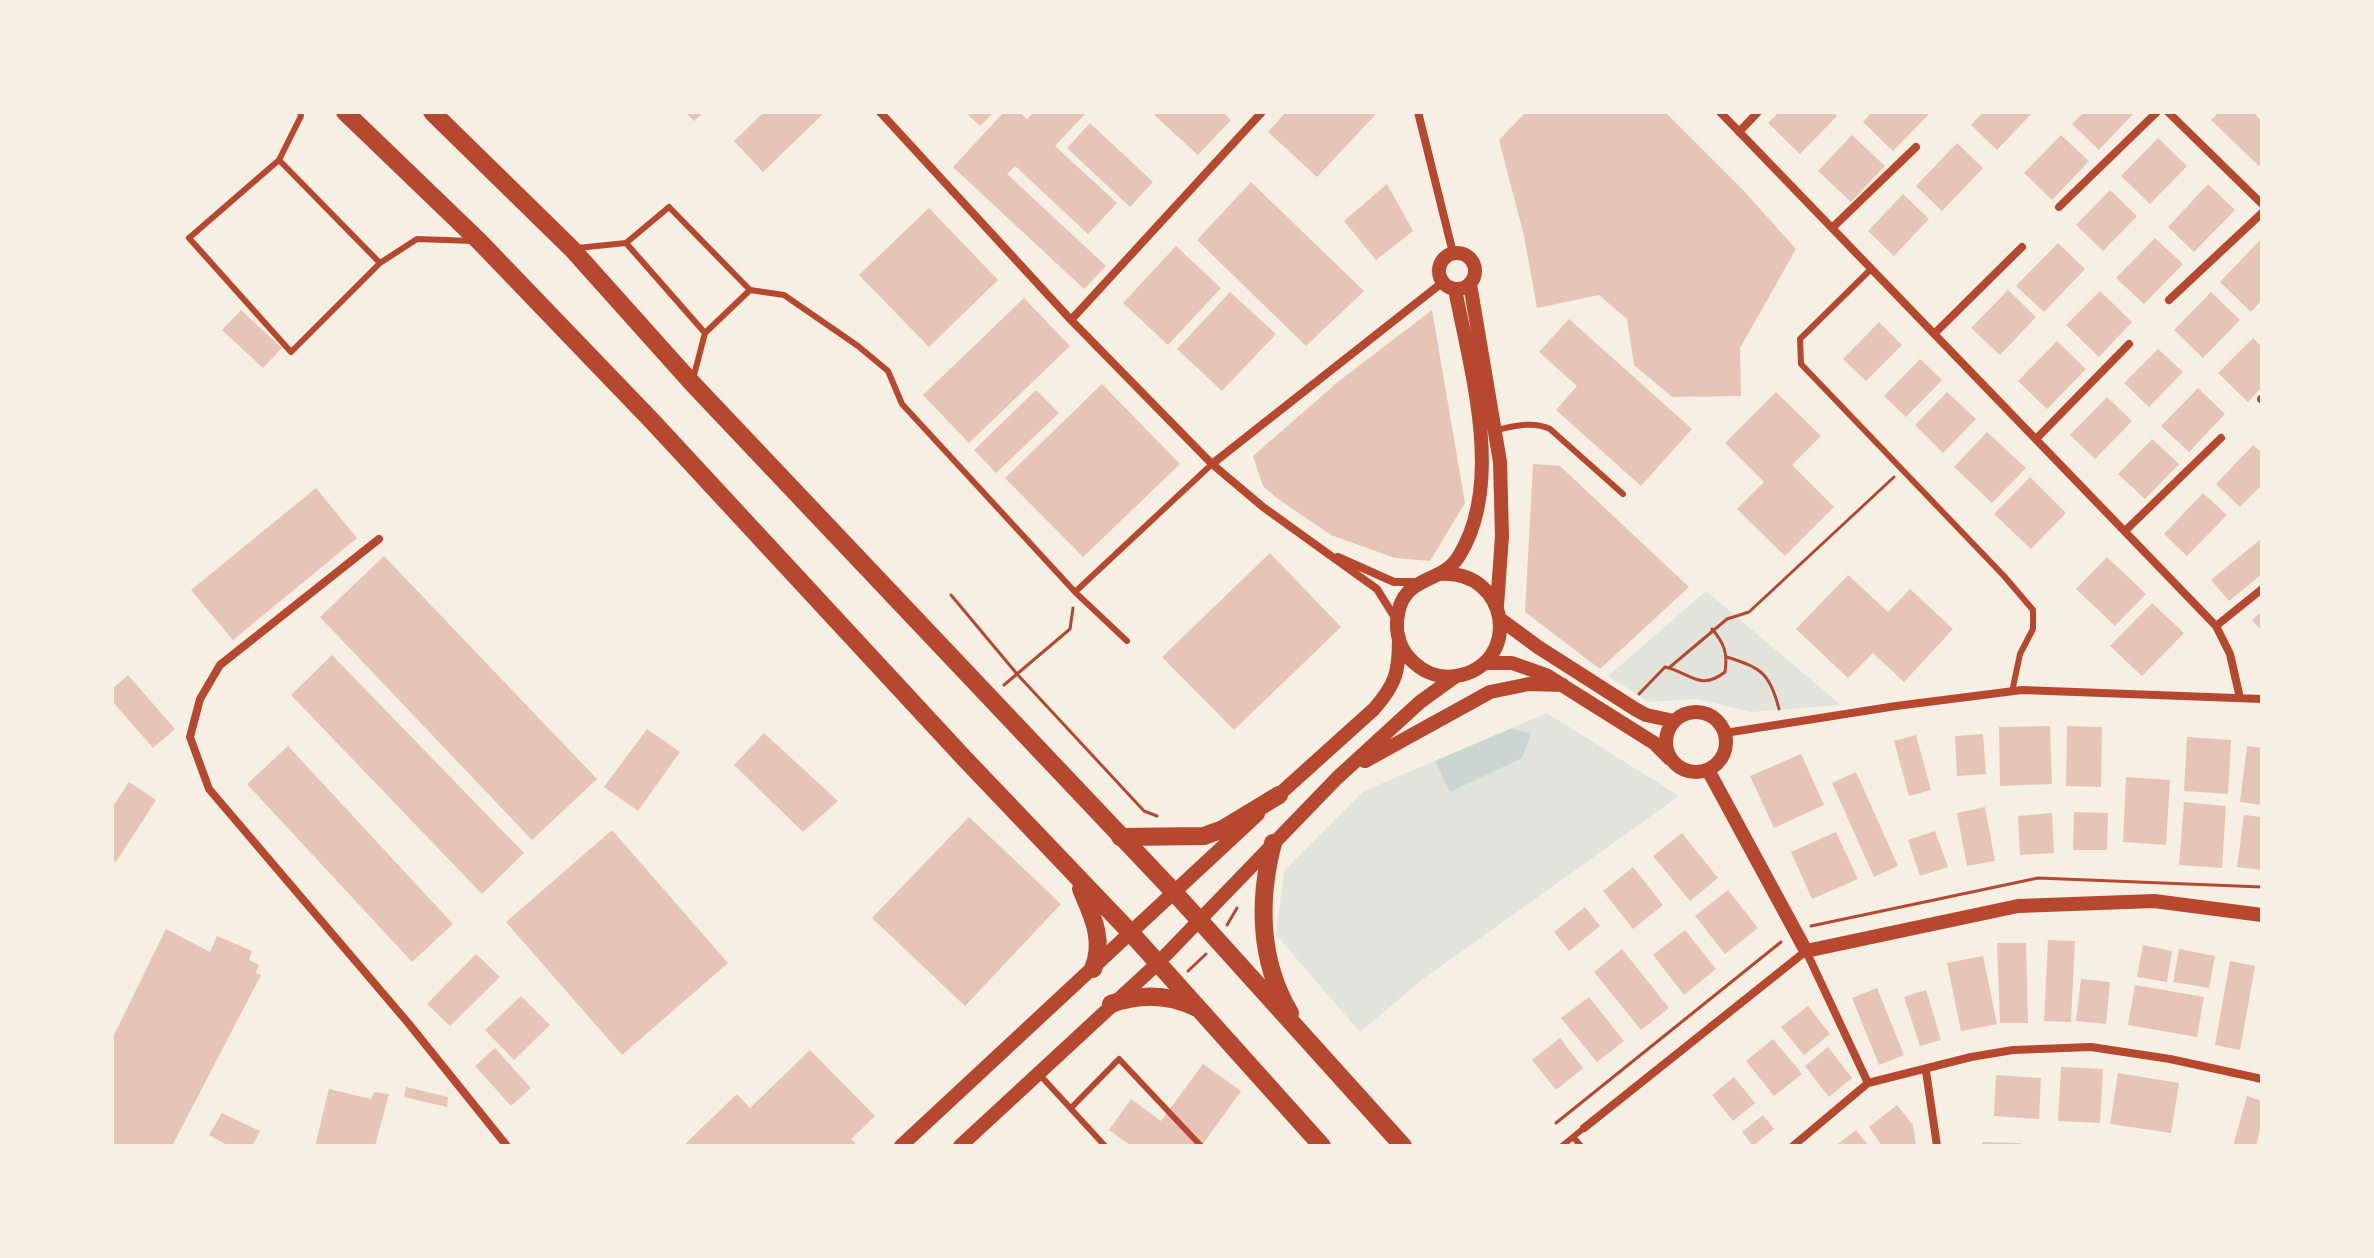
<!DOCTYPE html>
<html>
<head>
<meta charset="utf-8">
<style>
  body { margin:0 }
  #map { position:relative; width:2374px; height:1258px; overflow:hidden; background:#f6efe4; font-family:Lato,sans-serif }
  canvas { display:block }
  .frame { position:absolute; inset:0; border:114px solid #f6efe4; pointer-events:none }
</style>
</head>
<body>
<div id="map">
<canvas width="2374" height="1258"></canvas>
<div class="frame"></div>
</div>
<script>
const g = document.querySelector('canvas').getContext('2d');
g.lineJoin = 'round';
function fill(path, color) { g.fillStyle = color; g.fill(path, 'evenodd'); }
function stroke(path, color, width, dash) { g.strokeStyle = color; g.lineWidth = width; g.lineCap = dash ? 'butt' : 'round'; g.setLineDash(dash || []); g.stroke(path); }
fill(new Path2D(`
  M1706,591L1841,705L1751,712L1697,699L1649,702L1608,676Z
  M1547,713L1679,796L1423,979L1360,1032L1276,935L1284,871L1364,791Z`), '#e2e4dc');
fill(new Path2D(`
  M1510,729L1531,733L1522,758L1450,792L1435,761Z`), '#c9d6d2');
fill(new Path2D(`
  M685,112H704L694,121Z
  M764,112H825L763,172L734,141Z
  M965,112H994L980,126Z
  M1004,112H1019L1027,119L1034,112H1087L1055,146L1117,203L1088,234L1015,166L1007,174L1106,266L1084,289L953,167Z
  M1151,112H1223L1231,120L1198,155Z
  M1286,112H1378L1317,177L1268,132Z
  M1526,112H1665L1744,191L1796,249L1740,348L1741,396L1672,397L1634,365L1627,319L1599,295L1537,308L1524,236L1499,140Z
  M1779,112H1833L1837,116L1800,154L1768,123Z
  M1872,112H1931L1893,151L1863,122Z
  M1983,112H2033L1997,150L1971,125Z
  M2084,112H2135L2099,150L2072,124Z
  M2219,112H2253L2262,121V163L2259,166L2211,120Z
  M1090,123L1153,182L1130,207L1067,148Z
  M1852,135L1885,166L1851,202L1818,171Z
  M2061,135L2089,161L2052,200L2024,173Z
  M2158,138L2187,166L2150,204L2121,176Z
  M1957,143L1983,168L1942,211L1916,186Z
  M1251,182L1364,291L1306,346L1197,240Z
  M1387,184L1413,231L1376,260L1344,221Z
  M2208,184L2235,210L2194,252L2168,227Z
  M2110,190L2137,216L2103,251L2076,225Z
  M1903,194L1929,219L1894,256L1868,231Z
  M929,208L998,280L929,347L859,275Z
  M2155,238L2183,264L2144,304L2116,278Z
  M2262,238V300L2251,312L2220,282Z
  M2058,243L2085,269L2044,312L2016,286Z
  M1176,246L1221,288L1168,345L1123,303Z
  M2008,290L2036,317L2000,355L1971,328Z
  M2100,291L2132,322L2099,357L2066,325Z
  M1230,292L1276,334L1222,391L1177,349Z
  M2211,292L2240,320L2203,358L2174,330Z
  M1024,298L1070,346L969,443L923,395Z
  M241,310L282,348L263,368L222,330Z
  M1432,310L1465,503L1430,561L1395,558L1331,535L1278,499L1263,486L1253,456L1339,381Z
  M1569,319L1692,429L1641,486L1556,410L1577,386L1539,352Z
  M1879,322L1902,345L1866,381L1843,359Z
  M2253,338L2262,347V387L2248,402L2218,373Z
  M2057,341L2086,369L2047,409L2018,381Z
  M2158,349L2183,372L2149,407L2124,383Z
  M1920,359L1942,380L1906,417L1884,396Z
  M1102,384L1180,464L1083,557L1005,478Z
  M2198,388L2225,414L2189,452L2161,426Z
  M1036,390L1059,413L996,473L974,450Z
  M1776,392L1821,436L1792,465L1834,507L1785,556L1737,509L1764,482L1725,443Z
  M1947,392L1976,419L1943,453L1915,425Z
  M2107,397L2132,421L2095,459L2070,435Z
  M1987,432L2026,468L1992,503L1954,467Z
  M2152,439L2179,464L2145,499L2118,474Z
  M2253,445L2262,453V485L2240,507L2216,484Z
  M1533,464L1560,466L1689,587L1600,669L1525,612Z
  M2030,477L2066,513L2031,549L1994,514Z
  M316,488L357,538L233,640L191,590Z
  M2203,493L2227,515L2187,556L2164,534Z
  M2262,538V574L2229,601L2211,580Z
  M1270,553L1341,627L1234,730L1162,657Z
  M384,556L597,779L532,840L320,617Z
  M2107,557L2146,594L2115,626L2076,589Z
  M1848,575L1888,612L1910,589L1953,629L1904,682L1873,653L1848,678L1796,629Z
  M2152,603L2184,633L2142,676L2110,646Z
  M2262,611V631L2252,620Z
  M332,655L524,853L482,894L291,695Z
  M128,675L175,729L153,748L112,701V689Z
  M2050,726L2052,784L2000,786L1999,727Z
  M2067,726L2102,727L2101,787L2066,786Z
  M647,729L680,752L638,811L604,787Z
  M764,733L838,801L803,832L734,765Z
  M1983,734L1986,774L1957,776L1955,736Z
  M1916,735L1931,790L1909,796L1894,741Z
  M2187,737L2231,740L2228,794L2184,791Z
  M288,746L453,924L412,962L247,784Z
  M2247,746L2262,748V805L2240,802Z
  M1801,754L1824,805L1774,828L1750,776Z
  M1856,772L1898,866L1874,877L1832,783Z
  M2126,777L2170,780L2166,845L2123,842Z
  M129,782L156,800L116,862L112,859V808Z
  M2184,802L2226,806L2222,868L2179,865Z
  M1985,807L1995,861L1967,866L1957,813Z
  M2074,812L2108,813L2107,850H2073Z
  M2052,813L2054,853L2020,855L2018,816Z
  M2244,815L2262,817V870L2237,867Z
  M969,817L1061,904L965,1006L872,918Z
  M612,830L728,963L622,1055L506,922Z
  M1935,831L1948,867L1920,876L1908,840Z
  M1836,832L1858,879L1812,899L1791,852Z
  M1682,833L1718,878L1690,901L1653,856Z
  M1633,867L1663,905L1633,929L1603,891Z
  M1728,890L1758,928L1725,954L1695,916Z
  M1585,907L1600,926L1569,951L1554,932Z
  M166,929L210,952L217,936L252,951L249,960L259,965L256,973L261,975L172,1146H112V1039Z
  M1685,930L1716,969L1684,995L1653,955Z
  M2048,940L2075,941L2071,1022L2044,1021Z
  M1997,943H2026L2028,1023H2000Z
  M2143,945L2172,951L2167,982L2137,977Z
  M1622,949L1669,1008L1641,1030L1594,972Z
  M2179,949L2215,956L2209,988L2173,982Z
  M476,954L500,977L450,1026L427,1004Z
  M1983,956L1997,1024L1961,1031L1947,963Z
  M2230,961L2255,966L2240,1050L2215,1045Z
  M2081,979L2110,982L2106,1024L2076,1021Z
  M2135,985L2204,997L2197,1037L2128,1025Z
  M1877,988L1904,1055L1879,1065L1852,998Z
  M1926,990L1941,1040L1920,1046L1904,997Z
  M521,996L550,1025L514,1060L485,1030Z
  M1589,997L1624,1041L1597,1062L1561,1018Z
  M1808,1006L1830,1034L1804,1055L1781,1027Z
  M1560,1038L1583,1068L1556,1090L1532,1060Z
  M1773,1039L1802,1074L1774,1096L1746,1061Z
  M1828,1047L1852,1078L1829,1097L1805,1066Z
  M495,1048L531,1088L511,1106L475,1066Z
  M810,1050L875,1116L851,1139L858,1146H683L737,1094L750,1108Z
  M1203,1064L1241,1091L1203,1144L1206,1146H1131L1109,1130L1131,1099L1161,1121Z
  M2061,1067L2103,1069L2100,1123L2058,1121Z
  M2118,1073L2179,1083L2171,1133L2110,1124Z
  M1996,1075L2041,1078L2039,1119L1994,1116Z
  M1734,1077L1755,1103L1733,1121L1712,1095Z
  M406,1087L448,1097L447,1107L404,1097Z
  M329,1089L371,1099L374,1092L389,1094L375,1146H315Z
  M2247,1096L2262,1101V1123L2256,1146H2233Z
  M1897,1105L1913,1125L1916,1146H1882L1869,1127Z
  M222,1113L260,1131L252,1146H229L209,1135Z
  M1763,1115L1774,1129L1753,1146L1742,1132Z
  M1856,1130L1869,1146H1835Z
  M1982,1142L2021,1143V1146H1982Z`), '#e6c5b7');
stroke(new Path2D(`
  M951,595L1017,674L1144,811L1157,816
  M1727,657C1761,668 1770,673 1779,709
  M1670,667L1727,619L1749,612L1894,477
  M1004,685L1070,629L1073,608
  M1639,694L1665,667C1689,672 1700,692 1725,672C1728,653 1724,643 1712,629
  M1227,925L1237,908
  M1811,926L2038,878L2262,887
  M1188,971L1206,954
  M1556,1123L1781,942`), '#b5482f', 3);
stroke(new Path2D(`
  M300,112L301,116L279,160L380,263L417,239L472,241
  M279,160L189,238L291,352L380,263
  M626,243L669,207L750,290L705,333
  M577,248L626,243L705,333L693,379
  M1871,269L1800,339L1801,364L2004,576L2033,610V629L2020,654L2012,692
  M750,290L784,295L858,346L888,371L902,404L1075,592L1127,641
  M1497,430C1515,426 1533,421 1550,429L1623,494
  M1075,592L1212,464
  M1039,1074L1105,1146
  M1071,1108L1119,1059L1201,1146
  M1573,1137L1581,1146
  M1562,1146L1584,1128`), '#b5482f', 6);
stroke(new Path2D(`
  M880,112L1071,320L1212,464L1263,507L1377,589L1397,621
  M1418,112L1453,253
  M1720,112L2216,626L2230,654L2240,698
  M2168,112L2262,204
  M1739,132L1758,112
  M2059,207L2157,112
  M1832,228L1916,147
  M2169,300L2262,213
  M1071,320L1262,112
  M1934,334L2022,247
  M2261,399H2262
  M2036,439L2129,344
  M1212,464L1443,282
  M2125,531L2221,438
  M379,539L220,665L200,699L190,737L209,789L409,1024L507,1146
  M1338,557L1394,582H1415
  M2216,626L2262,589
  M1725,733L1896,706L2022,690L2262,699
  M1926,1071L1937,1146
  M1584,1128L1806,951L1868,1083
  M1793,1146L1868,1083L1971,1057L2013,1050L2091,1047L2170,1059L2262,1079`), '#b5482f', 8);
stroke(new Path2D(`
  M1439 271a18 18 0 1 1 36 0a18 18 0 1 1-36 0Z
  M1470,284L1500,462L1502,536L1497,606
  M1440,574C1510,569 1523,665 1456,676C1425,681 1395,654 1397,622C1400,573 1441,586 1459,556C1505,482 1470,369 1455,289
  M1500,619L1538,647L1635,709L1646,715L1674,721
  M1484,663H1512L1546,675L1654,743L1670,759
  M1666 742a30 30 0 1 1 60 0a30 30 0 1 1-60 0Z
  M1365,761L1490,692L1529,684L1563,685
  M1708,770L1806,951L2018,906L2154,901L2262,915
  M1273,800L1374,709C1396,684 1399,672 1399,638
  M901,1146L1258,814
  M960,1146L1158,963L1337,778L1420,702L1456,676`), '#b5482f', 14);
stroke(new Path2D(`
  M345,112L479,241L653,422L965,759L1130,932L1322,1146
  M432,112L572,249L692,383L1173,891L1403,1146
  M1120,837L1204,836L1223,829L1279,795
  M1273,843C1258,900 1259,961 1290,1013
  M1081,889C1092,915 1105,940 1093,969
  M1111,1004C1141,993 1169,994 1197,1008`), '#b5482f', 18);
</script>
</body>
</html>
